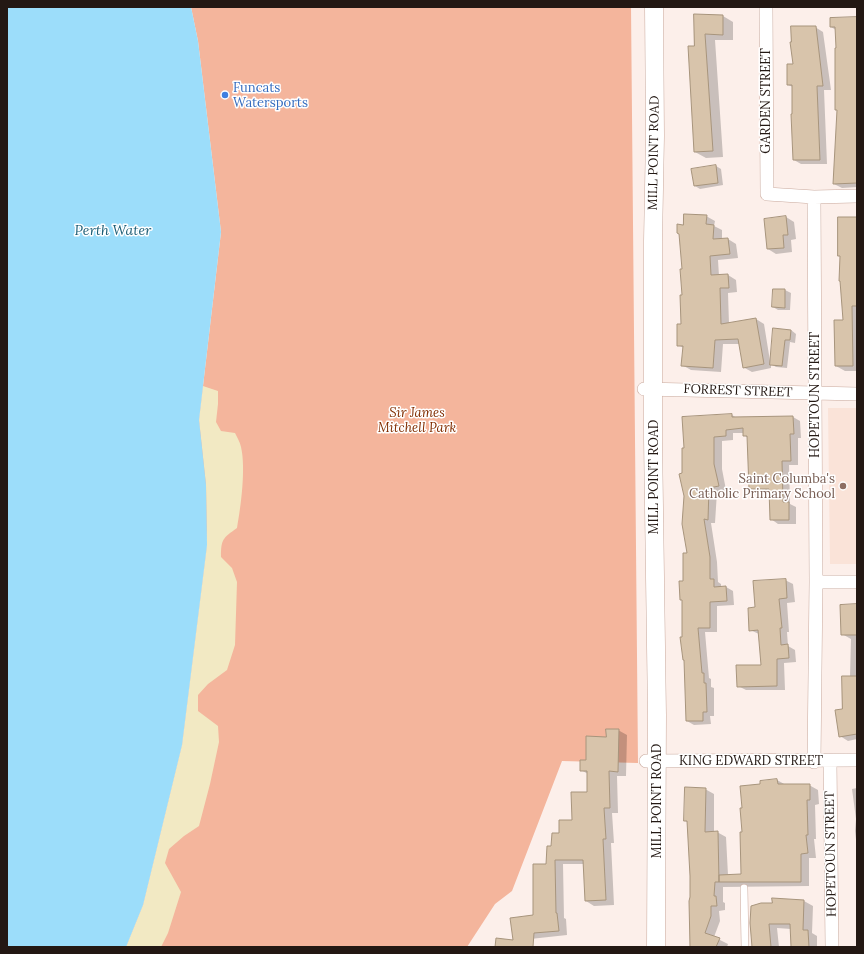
<!DOCTYPE html>
<html>
<head>
<meta charset="utf-8">
<style>
  body { margin:0 }
  #map { position:relative; width:864px; height:954px; overflow:hidden; background:#fcefea; font-family:Lora,serif }
  canvas { display:block }
  .frame { position:absolute; inset:0; border:8px solid #231813; pointer-events:none }
</style>
</head>
<body>
<div id="map">
<canvas width="864" height="954"></canvas>
<div class="frame"></div>
</div>
<script>
const g = document.querySelector('canvas').getContext('2d');
g.lineJoin = 'round';
function fill(path, color) { g.fillStyle = color; g.fill(path, 'evenodd'); }
function stroke(path, color, width, dash) { g.strokeStyle = color; g.lineWidth = width; g.lineCap = dash ? 'butt' : 'round'; g.setLineDash(dash || []); g.stroke(path); }
function write(font, color, halo, rows, align = 'center') {
  g.font = font + ' Lora,serif'; g.lineWidth = 3; g.setLineDash([]); g.textBaseline = 'middle'; g.strokeStyle = halo; g.fillStyle = color; for (const [text, x, y, turn = 0] of rows) {
    g.save(); g.translate(x, y); g.rotate((+turn || 0) * Math.PI / 180); g.textAlign = isNaN(turn) ? turn : align; if (halo) g.strokeText(text, 0, 0); g.fillText(text, 0, 0); g.restore();
  }
}
fill(new Path2D(`
  M828,408H857V564H830Z`), '#fae3d8');
fill(new Path2D(`
  M191,7H631L638,763L562,761L512,891L495,904L467,947H126L143,905L182,745L207,545L199,420L221,232L198,41Z`), '#f4b59c');
fill(new Path2D(`
  M203,386L218,391V404L216,422L221,431L235,433C237,437 240,442 241,447C246,468 241,506 237,528C223,538 221,539 221,557L232,568L237,582L235,645L227,670L208,684L198,695V711L218,726L219,742L210,784L199,826L184,836L169,849L165,863L181,892L168,933L161,947H126L143,905L182,745L207,545L206,485L199,420Z`), '#f2e9c3');
fill(new Path2D(`
  M7,7H191L198,41L221,232L199,420L206,485L207,545L182,745L143,905L126,947H7Z`), '#9cddfa');
fill(new Path2D(`
  M695,15L723,16L733,22V40H715L723,157L706,158L695,152Z
  M857,18V187L842,188L834,184L838,110L836,109V30L831,27Z
  M815,27L823,32L831,90H824L827,164H801L794,160L793,87L788,85L794,65Z
  M716,166L721,169L723,185L700,189L695,186Z
  M706,216L715,221L714,226L722,230V240L728,239L736,244L738,258L718,260L719,276L728,275L736,280L737,292L728,293L729,324L756,319L764,324L770,361L774,329L791,330L796,334L795,343L790,342L787,368L776,367L771,364V368L752,372L743,367L740,344H723L721,372L691,370L682,365L684,348L678,345L682,325L683,296L684,226Z
  M786,217L794,222L796,239L791,240L792,252L776,254L768,249Z
  M857,218V371H845L836,366L844,321Z
  M774,290H785L791,293L790,310H778L773,307Z
  M732,415L737,418L793,417L800,421L801,438H798V465H789L790,504L796,507V524H778L771,519L770,493H758L750,489L748,438L744,435V433H733V440L722,441V469L726,490L717,492L715,523H711L717,562L718,582L721,584V587H726L733,591L734,605L717,606V632H705L709,678L711,679V687L714,688V716H710L711,724L694,725L687,721L684,582L688,554L683,474Z
  M785,580L793,584L795,602L787,603L789,632H787L788,646L795,650L796,662L784,663L785,690H746L738,686L762,666L759,634L750,630L757,608Z
  M857,605V739L848,741L840,736L843,710L850,677L851,639L842,634Z
  M618,730L627,735L626,776H617L618,813H612L614,843H611L614,905L594,906L586,901L584,864H563L564,918L566,919L567,935L521,940L534,916L552,847L560,834L573,821L588,793V774L581,770L587,761L607,738Z
  M777,780L786,785H809L818,790L819,804L815,805L816,839H814L816,858H809V886L723,887V902L725,903V910L719,911L720,921L714,937L728,944L727,947H691V897L688,822L685,821L705,789L714,794V832H717L726,837L728,875H742L743,832L761,785Z
  M857,788V848L855,831L856,819L852,789Z
  M804,901L813,906L812,933L817,936V947H792L791,929L777,928L779,947H753L773,904Z`), '#0003');
const building = new Path2D(`
  M694,14L723,15V35L705,34L713,151L694,152L688,46H694Z
  M857,17V183L833,184L837,110H835V48H836L835,27H830V18Z
  M791,26H816L823,86H817L820,160H793L791,114H792V85H787V64H793L790,42H791Z
  M716,165L718,183L694,186L691,169Z
  M684,214L707,215L706,224L714,225L713,239L728,238L730,254L710,256L711,275L728,274L729,288H720L721,324L756,318L764,364L743,368L738,339L715,340L713,368L681,366L683,346H677V324H681L680,295H682L680,269H682L679,234L677,233V224L683,225Z
  M786,216L788,235H783L784,248L767,249L764,219Z
  M838,217H857V306H852L853,366H835L834,320H843L840,281H839L840,256H838Z
  M773,289H785V308L772,307Z
  M773,328L791,330L790,340H785L782,366L770,365Z
  M732,414V417L793,416L794,434H790L791,461H782L783,502H789V520H770L769,489H749L747,436H743V428L726,430V436L714,437V464L719,486L709,488L708,520L704,519L710,557V579H714V587L726,586L727,601L710,602V628H698L702,673H704V683H706L707,712H703V721H686L684,660H683L680,637H682V600H680L679,581H683V553H687L682,524L684,496L679,474L682,473V448H684L682,417Z
  M786,579L787,598L779,599L782,628H780L781,645L788,644L789,658L777,659V686L737,687L736,665H761L758,630L749,631L748,608L755,607L753,581Z
  M857,604V635H841L840,605Z
  M842,676H857V734L839,737L835,710L842,709Z
  M606,729H619L618,772L609,771L610,808H604L606,839H603L606,900L585,901L583,860H555L556,913H557L559,931L534,933L533,947H495L496,938L513,940L510,918L533,915V864H546L547,846H551L552,833H559V820H572L571,792H587V771H580V760H586V736L606,737Z
  M777,779L778,784H810V800H807L808,835H806L808,853L801,854V882H719V875L741,874L740,832H742L740,808H742L740,786L760,784V781Z
  M685,787L706,788L705,832L718,831L719,882H715L714,896H716L717,906H711V916L705,933L720,938L716,947H690L689,901L690,897V876L687,821H684Z
  M772,898L804,900L803,930H808L809,947H791L790,924H769L771,947H752L750,923L751,906L761,903H772Z`);
fill(building, '#d8c4ab');
stroke(building, '#a7947c', 1);
const service = new Path2D(`
  M744,888L745,947`);
const minor = new Path2D(`
  M766,7L767,194L814,197L857,196
  M814,197L816,582L814,762
  M644,389L857,394
  M816,582H857
  M646,761L857,760
  M830,761L832,947`);
const secondary = new Path2D(`
  M654,7L655,136L653,241V439L657,715L656,947`);
stroke(service, '#c9a99d', 8);
stroke(minor, '#c9a99d', 14);
stroke(secondary, '#c9a99d', 19);
stroke(service, '#fff', 7);
stroke(minor, '#fff', 13);
stroke(secondary, '#fff', 18);
for (const [x, y, r, color] of [
  [225,95,4,"#3f7fe0"],
  [843,486,4,"#8d6e63"]
]) { const dot = new Path2D(); dot.arc(x, y, r, 0, 2 * Math.PI); g.fillStyle = color; g.fill(dot); stroke(dot, '#fff', 1.5); }
write('13px', '#366cbe', '#fff', [
  ["Funcats",233,88],
  ["Watersports",233,103]
], 'left');
write('13px', '#231813', '#fff', [
  ["GARDEN STREET",766,101,-90],
  ["MILL POINT ROAD",654,153,-89],
  ["FORREST STREET",738,391,2],
  ["HOPETOUN STREET",815,395,-90],
  ["MILL POINT ROAD",654,477,-90],
  ["KING EDWARD STREET",751,761],
  ["MILL POINT ROAD",657,801,-90],
  ["HOPETOUN STREET",831,854,-91]
]);
write('italic 13px', '#812d00', '#fff', [
  ["Sir James",417,413],
  ["Mitchell Park",417,428]
]);
write('13px', '#785e54', '#fff', [
  ["Saint Columba's",835,479],
  ["Catholic Primary School",835,494]
], 'right');
write('italic 14px', '#1d5e77', '#fff', [
  ["Perth Water",113,231]
]);
</script>
</body>
</html>
